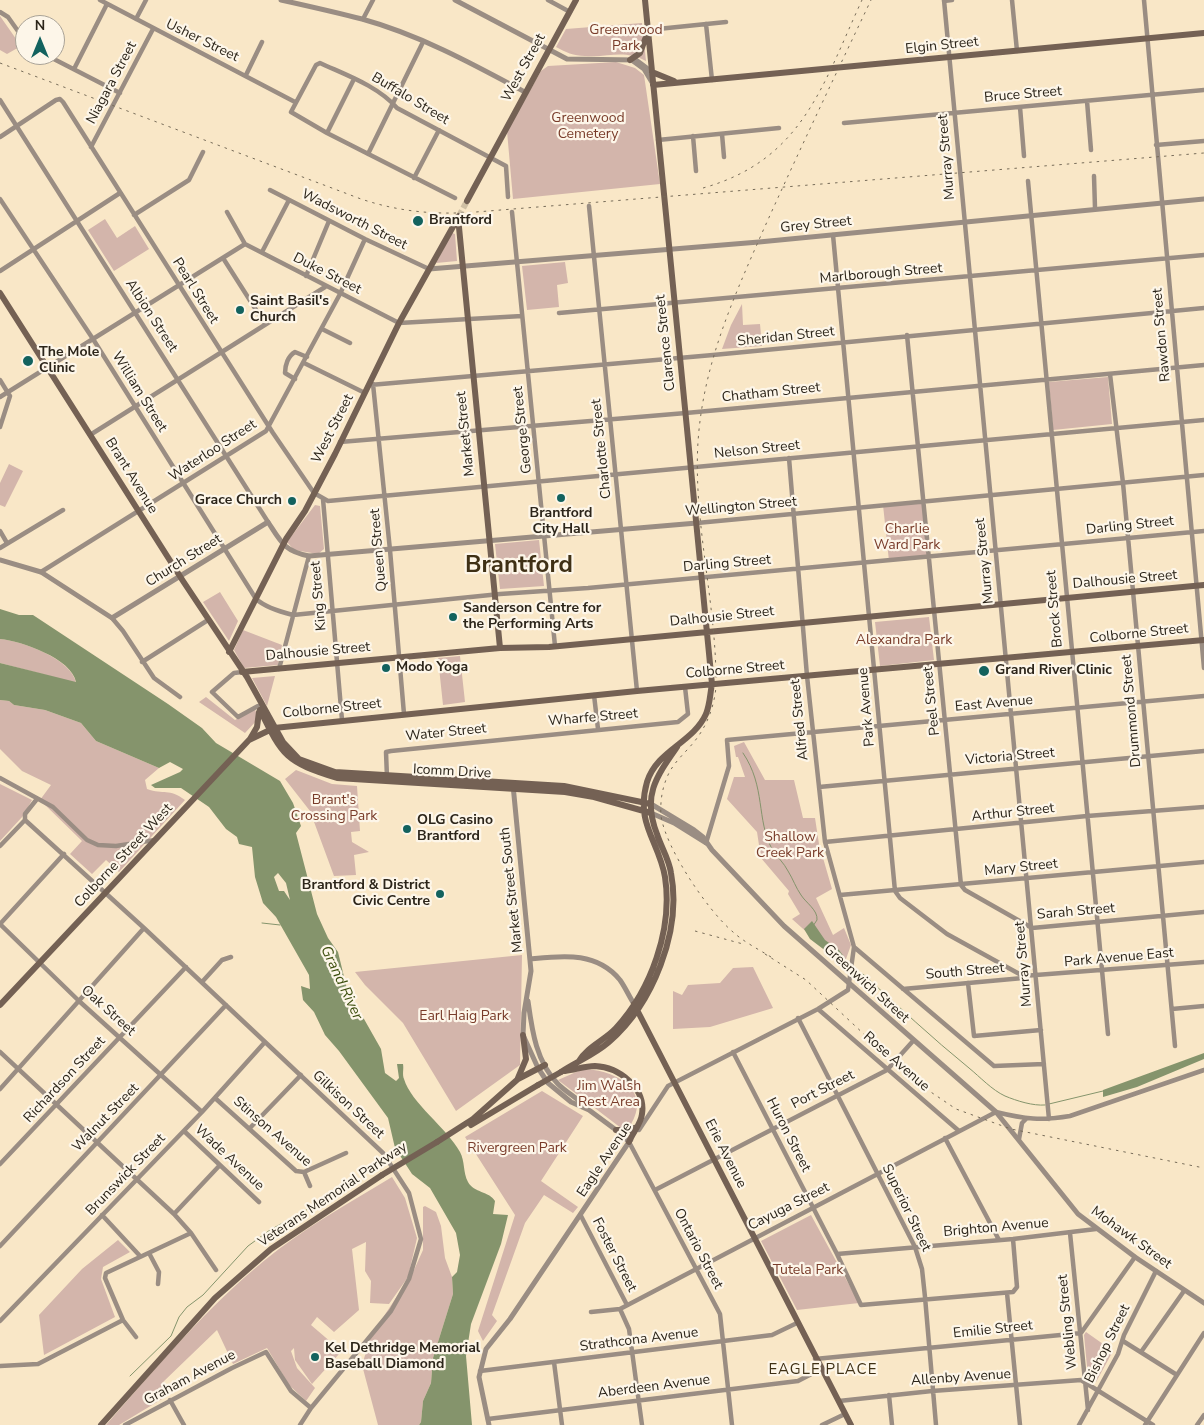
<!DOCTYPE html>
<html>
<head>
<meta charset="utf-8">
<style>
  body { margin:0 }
  #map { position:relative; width:1204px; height:1425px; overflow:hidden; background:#f9e7c7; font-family:"Nunito Sans",sans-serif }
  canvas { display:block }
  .north { position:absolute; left:15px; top:15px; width:50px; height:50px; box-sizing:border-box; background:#fdf6e9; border:1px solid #a9a296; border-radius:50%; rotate:0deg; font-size:14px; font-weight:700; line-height:20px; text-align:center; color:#2c251a }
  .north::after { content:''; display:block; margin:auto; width:18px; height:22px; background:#13625e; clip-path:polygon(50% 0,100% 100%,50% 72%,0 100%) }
</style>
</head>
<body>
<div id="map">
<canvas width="1204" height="1425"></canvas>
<div class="north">N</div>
</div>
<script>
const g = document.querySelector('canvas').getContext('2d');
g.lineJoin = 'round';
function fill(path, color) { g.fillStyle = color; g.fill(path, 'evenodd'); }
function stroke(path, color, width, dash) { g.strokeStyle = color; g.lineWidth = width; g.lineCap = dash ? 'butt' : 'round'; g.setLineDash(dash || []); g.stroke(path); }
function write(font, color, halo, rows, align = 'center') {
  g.font = font + ' "Nunito Sans",sans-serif'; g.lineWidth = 4.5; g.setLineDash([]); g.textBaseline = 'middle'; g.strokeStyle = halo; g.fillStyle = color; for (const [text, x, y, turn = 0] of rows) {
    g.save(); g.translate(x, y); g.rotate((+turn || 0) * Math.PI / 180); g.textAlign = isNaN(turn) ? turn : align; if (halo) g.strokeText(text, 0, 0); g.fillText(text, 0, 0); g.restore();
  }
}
fill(new Path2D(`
  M0,16L21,46L7,54L0,50Z
  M642,23L646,61C623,49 609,58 585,56C574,56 565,52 556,47L566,29Z
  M616,62L635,68L644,75L660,184L513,199L507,131L541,71L548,66Z
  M105,219L117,238L135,226L149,249L114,271L88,230Z
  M452,233L455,234L457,261L436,263Z
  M565,262L568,283L557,285L559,307L527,310L522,266Z
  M742,304L743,325L760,324L762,346L722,349L731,325Z
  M1108,377L1112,424L1053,430L1049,382Z
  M9,464L23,471L5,507L0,505V483Z
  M923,500L929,556L889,561L883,505Z
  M315,505L320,506L324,549L318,554L294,550L287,542Z
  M539,540L544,586L500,589L495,544Z
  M220,592L238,621L229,641L203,602Z
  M929,617L934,660L880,666L875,622Z
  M243,630L282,645L278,665L244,668L234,650Z
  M0,639C22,641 72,659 76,683L0,663Z
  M460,656L465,702L443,705L438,658Z
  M275,676L267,706L252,678Z
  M206,697L235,720L255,709L258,719L245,733L199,702Z
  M0,700L9,701L14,705L45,710L81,723L96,741L159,768L145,780L147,789C164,795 169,788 185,800L119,872L106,860L92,874L70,854L82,841L40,800L51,785L22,771L0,749Z
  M744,742L765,780H794L803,818H815L819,844L832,889L816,898L833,935L844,928L851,945L846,959L839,961L792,919L800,914L788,894L789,891L761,858L757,832L727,799L734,777H745L738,757H736L734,746Z
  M296,770L332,784L357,786L360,831L351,832L352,842L369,852L354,855L356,875L334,876L310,811L285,779Z
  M0,784L32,800L23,816L0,841Z
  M522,955L520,1065L456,1111L403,1023L365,985L355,972Z
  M753,967L773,1008L710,1027L673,1029V991L682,995L688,985L720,983L733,968Z
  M583,1069C616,1070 653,1090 630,1126L621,1128L558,1080Z
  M542,1091L583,1116L541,1181L578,1207L573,1213L544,1195L525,1223L492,1315L497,1321L483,1341L478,1331L515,1215L465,1137Z
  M392,1177L405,1198L417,1238L408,1277L389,1304L370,1303L371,1281L365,1271L366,1242L352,1249L359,1310L334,1332L317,1317L311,1325L339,1349V1354L312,1384L295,1360L294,1348L291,1351L297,1368L315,1388L306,1401L289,1385L267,1348L233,1364L217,1330L162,1383L167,1396L119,1425H106C156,1368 206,1308 265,1260C304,1228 349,1203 392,1177Z
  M425,1206L436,1212L441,1226L445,1258L452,1277L453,1294L433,1358L431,1383L423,1401L421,1422L419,1425H378L362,1365L371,1336L414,1270L423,1250V1207Z
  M811,1215L859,1303L797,1310L761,1241Z
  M118,1240L130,1252L103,1267L101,1279L115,1317L44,1355L39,1315L82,1269Z
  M1086,1332L1113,1351L1096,1382L1088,1377L1084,1335Z`), '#d3b5ab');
fill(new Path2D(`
  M0,609L19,615H33L168,704L202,728L216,743L280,781L293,803L301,826L296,833L317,914L328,938L338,952L347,989L381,1049L385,1073L396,1081L399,1078L397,1064H403C404,1069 402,1074 404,1079C411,1103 447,1128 460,1152C465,1161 463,1173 468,1182C474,1193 489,1191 495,1201L493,1214L508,1215L501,1244L471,1324L466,1356L472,1425H419L421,1422L423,1401L431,1383L433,1358L453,1294L452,1277L457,1272L460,1255L456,1233L430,1188L412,1174L395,1148L388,1118L339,1051L325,1035L314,1012L303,1000L301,986L310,989L309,975L276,917L263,903L255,877L252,847L239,844L237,837L226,829L209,807L181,788H155L151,785L180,772L183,769L170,762L159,768L96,741L81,723L45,710L14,705L9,701L0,700V663L76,682C72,659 22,641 0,639ZM278,873L286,883L290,900L284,891H279L274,877Z
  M812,921L825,940L839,950L845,958L839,961L810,939L804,929Z
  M1204,1053V1059L1137,1087L1103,1097V1090Z`), '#85946c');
stroke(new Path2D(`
  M743,753C766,787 756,819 772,849C777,857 784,863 788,871C793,879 796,888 801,895C806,903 818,910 817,920L813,926
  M262,923L280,925
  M841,959L846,963
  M863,974C898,1006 932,1038 969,1068C980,1077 992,1090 1005,1096C1017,1101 1033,1106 1045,1105
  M1049,1104L1103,1091
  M130,1376L171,1336L179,1317L187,1307L203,1295L248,1246L270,1230L319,1203`), '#85946c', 1);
stroke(new Path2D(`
  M459,216L467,201`), '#d0c0a4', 6, [6, 3]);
stroke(new Path2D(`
  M100,0L295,102
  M548,0L570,12
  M944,0L1049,1119
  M1012,0L1017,51
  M1144,0L1204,668
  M944,1L952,0
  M0,12L8,17L25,41
  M136,19L146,0
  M363,19L373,0
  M706,24L712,80
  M648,30L726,22
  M46,55L120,93
  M74,69L107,4
  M246,75L262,42
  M0,100L268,522
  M1087,101L1091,150
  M1020,107L1024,156
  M844,123L1204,90
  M327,133L354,79
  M722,134L724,157
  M693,136L696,171
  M0,137L56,100L60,99L63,102L273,433L314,493L328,501L1204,420
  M658,140L779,128
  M1156,145L1204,141
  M91,147L153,29
  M368,154L423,42
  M1094,176L1095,208
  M414,178L439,130
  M1028,181L1108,1034
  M270,190L365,239L429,269
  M455,198L327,133L291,112L316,65L320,63C346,75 378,86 397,108L506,166L508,197
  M0,199L93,339L256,599C265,607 281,612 293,615L500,594L588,588L1204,531
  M589,206L637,691
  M227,212L245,244
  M512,212L555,646
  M134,215L189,180L203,152
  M833,235L895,891L900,898L947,934L1023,976L1204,962
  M245,244L399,323L522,316
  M262,252L289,200
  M223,258L265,324
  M0,271L120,193
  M306,276L329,221
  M559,313L1204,255
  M322,329L350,343
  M907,335L961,885L965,890L1032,928L1204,912
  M304,363L365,393
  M1110,374L1123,483L1175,1046
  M295,379L285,373C285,365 288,356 295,352L307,357
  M0,380L8,393
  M373,384L390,550L404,714
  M370,385L713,355L1204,308
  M0,397L245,244
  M0,427L10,396L8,393
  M90,435L325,287
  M340,442L686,413L1204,365
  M789,458L807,676L825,842L854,947L994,1066L1044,1064
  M323,499L342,720
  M697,523L1204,475
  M0,531L7,543
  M0,548L63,510
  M41,572L266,431L340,294L365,239
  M112,618L123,631L154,678L180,697
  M142,662L208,620
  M279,669L309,556
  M242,672L234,673L212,692L238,717L258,706
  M594,695L598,729
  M0,778L53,807L87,840L98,845L116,846L155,840
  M387,778L386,752L391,751L678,722L688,714L685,687
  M819,787L1204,751
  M25,820V814L37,799
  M825,842L1087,816L1204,807
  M706,843L729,766L727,740L1204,696
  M0,846L25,820L144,928L383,1153L409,1193L421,1239L409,1279L391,1311L311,1408L300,1425
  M840,895L1204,862
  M0,924L79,1001L202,1112
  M0,924L64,854
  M202,982L222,960L231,957
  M968,983L974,1036L1041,1030
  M903,989L1023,978
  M818,1009L959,1131
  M1172,1009L1204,1006
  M798,1018L915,1247L922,1269L925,1297L936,1425
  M0,1052L174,1214L191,1233L216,1270
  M733,1052L837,1254L861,1305L1013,1292L1017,1287L1013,1239
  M0,1089L144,928
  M215,1098L296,1171L304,1172L310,1186
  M249,1129L301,1075
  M639,1130L668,1086L818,1009L848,990L854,947
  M184,1131L259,1202
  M945,1138L999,1240
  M1019,1139L1022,1123L1026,1119
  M631,1140L629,1142L720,1314L732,1425
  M0,1164L186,967
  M304,1172L346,1153
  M655,1190L887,1070L913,1041
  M174,1214L220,1165
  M102,1215L140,1256
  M581,1216L627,1305
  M1070,1233L1088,1410
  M0,1246L226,1005
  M149,1253L159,1272L158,1284
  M837,1254L1013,1239L1096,1229
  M1007,1293L1020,1425
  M620,1309L629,1329L642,1425
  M591,1312L620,1309L996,1112C1024,1119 1042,1121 1070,1116L1204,1070
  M0,1321L202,1112L265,1042
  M136,1337L123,1320L105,1278L106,1273L191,1233
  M1123,1341L1177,1375
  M1141,1352L1184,1291
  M815,1359L1081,1333L1135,1257
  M554,1362L562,1425
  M0,1366L38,1364L123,1320
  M480,1371L772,1335L797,1323
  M889,1395L892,1425
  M170,1400L184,1425
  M839,1401L932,1391L1081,1380L1153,1425
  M488,1419L798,1381L821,1369
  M125,1425L232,1368L266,1352L291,1391L311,1408
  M822,1425L845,1414
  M1079,1425L1118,1354L1124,1335L1156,1271
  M1145,1425L1204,1333
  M1197,1425L1204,1415`), '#9a8d83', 4.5);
stroke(new Path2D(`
  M281,0C308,6 335,12 362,19C420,35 473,64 525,92
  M455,0L567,59L636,60L652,72
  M633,61L644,69L653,84
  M429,269L759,242L1204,199
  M0,560L41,572L112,618L268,522C281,542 284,551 309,556L697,523
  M651,804L694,830L703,837L712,850L784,926L996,1112L1078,1214L1135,1257L1204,1303
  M651,813L674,823L706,843
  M530,959C562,956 596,951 620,980C625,987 629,996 634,1004
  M528,1001C532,1030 536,1062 558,1084C567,1093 579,1099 588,1109
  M489,1425L479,1377L486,1349L510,1319L629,1142L616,1130L589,1110L571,1102L548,1083L538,1068L523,1035L524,1013L531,971L513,785`), '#9a8d83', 5);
stroke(new Path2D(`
  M630,60L640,53L647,34
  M652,72L674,81
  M653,85L1204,33
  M467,201L576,0
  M458,217L500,648
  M0,293L183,581L247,677L283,742L299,759L335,772L564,786L651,804
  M229,652L286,539L305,511L335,454L399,323L459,216
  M242,672L500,648L549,647L1204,585
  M260,710C283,757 286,762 337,778L565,792L594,797L651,813
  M250,739L257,727L259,712
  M634,1004L851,1425
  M0,1005L249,740L274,728L637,691L1204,640
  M579,1061C587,1047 605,1040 616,1028C651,990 673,929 665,877C659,841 635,824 647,782C657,750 693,743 706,714C710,704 710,694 712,684L645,0
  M565,1071C575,1070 584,1066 595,1066C619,1067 646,1088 642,1114C641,1124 633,1132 629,1142
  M561,1072C578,1061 594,1055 609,1042C653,1004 682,931 671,873C669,859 661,847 657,834C642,796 656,777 677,747
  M518,1078L526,1059L523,1035
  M471,1125L538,1085
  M616,1130H629L637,1127
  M437,1142L473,1119L518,1079L545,1065
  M101,1425L215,1298L271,1249L382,1175`), '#746154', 6);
stroke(new Path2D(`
  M0,63L361,199C400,212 436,215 476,212L1204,153
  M703,188C803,160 823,84 862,0
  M695,931L743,944
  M765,954L806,980L913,1080L956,1109L1011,1129L1204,1168
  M771,957C758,949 744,942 733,932C708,911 666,849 661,816C660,802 662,788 668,775C674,762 685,753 694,742C707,726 714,707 716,687C717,605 693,524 698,442C703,366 732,301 762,233C797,155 834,78 871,0`), '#766b58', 1, [2.5, 5]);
stroke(new Path2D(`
  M538,1085L561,1072
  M382,1175L437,1142`), '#746154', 6);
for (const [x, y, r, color] of [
  [418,221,6,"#13625e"],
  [240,310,5,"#13625e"],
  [28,361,6,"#13625e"],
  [561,498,5,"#13625e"],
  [292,501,5,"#13625e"],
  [453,617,5,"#13625e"],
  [386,668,5,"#13625e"],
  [984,671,6,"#13625e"],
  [407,829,5,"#13625e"],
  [440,894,5,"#13625e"],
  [315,1357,5,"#13625e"]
]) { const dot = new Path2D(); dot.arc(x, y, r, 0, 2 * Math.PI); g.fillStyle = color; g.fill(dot); stroke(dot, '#fdf6e9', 2); }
write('14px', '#793c2a', '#fdf6e9', [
  ["Greenwood",626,31],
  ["Park",626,47],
  ["Greenwood",588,119],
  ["Cemetery",588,135],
  ["Charlie",907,530],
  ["Ward Park",907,546],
  ["Alexandra Park",904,641],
  ["Brant's",334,801],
  ["Crossing Park",334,817],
  ["Shallow",790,838],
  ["Creek Park",790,854],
  ["Earl Haig Park",464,1017],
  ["Jim Walsh",609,1087],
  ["Rest Area",609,1103],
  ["Rivergreen Park",517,1149],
  ["Tutela Park",808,1271]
]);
write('14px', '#2c251a', '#fdf6e9', [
  ["Usher Street",202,41,26],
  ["Elgin Street",942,46,-6],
  ["West Street",524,68,-61],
  ["Niagara Street",112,83,-62],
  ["Bruce Street",1023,95,-5],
  ["Buffalo Street",410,99,31],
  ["Murray Street",947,157,-95],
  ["Wadsworth Street",354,220,27],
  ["Grey Street",816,225,-6],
  ["Duke Street",327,274,27],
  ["Marlborough Street",881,274,-5],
  ["Pearl Street",195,291,58],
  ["Albion Street",151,316,57],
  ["Rawdon Street",1162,335,-95],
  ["Sheridan Street",786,337,-6],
  ["Clarence Street",666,343,-96],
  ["William Street",139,392,58],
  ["Chatham Street",771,393,-6],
  ["West Street",333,429,-63],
  ["George Street",523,430,-96],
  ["Market Street",466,434,-96],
  ["Charlotte Street",602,449,-96],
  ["Nelson Street",757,450,-6],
  ["Waterloo Street",213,451,-33],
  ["Brant Avenue",131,476,58],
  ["Wellington Street",741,507,-5],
  ["Darling Street",1130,526,-6],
  ["Queen Street",379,550,-95],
  ["Church Street",184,561,-32],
  ["Murray Street",985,561,-96],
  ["Darling Street",727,564,-5],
  ["Dalhousie Street",1125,580,-5],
  ["King Street",319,596,-95],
  ["Brock Street",1055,609,-95],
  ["Dalhousie Street",722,617,-6],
  ["Colborne Street",1139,634,-6],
  ["Dalhousie Street",318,652,-5],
  ["Colborne Street",735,670,-5],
  ["Peel Street",932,701,-96],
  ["East Avenue",994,704,-5],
  ["Park Avenue",867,707,-95],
  ["Colborne Street",332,709,-6],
  ["Drummond Street",1132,711,-95],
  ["Wharfe Street",593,718,-5],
  ["Alfred Street",800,720,-96],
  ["Water Street",446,733,-6],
  ["Victoria Street",1010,757,-5],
  ["Icomm Drive",452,772,3],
  ["Arthur Street",1013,813,-6],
  ["Colborne Street West",124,856,-47],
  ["Mary Street",1021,868,-6],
  ["Market Street South",512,890,-96],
  ["Sarah Street",1076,912,-5],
  ["Park Avenue East",1119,958,-5],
  ["Murray Street",1024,964,-95],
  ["South Street",965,972,-5],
  ["Greenwich Street",866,984,42],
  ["Oak Street",108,1011,42],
  ["Rose Avenue",896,1062,41],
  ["Richardson Street",65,1080,-47],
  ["Port Street",823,1090,-27],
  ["Gilkison Street",348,1105,43],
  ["Walnut Street",106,1118,-46],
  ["Stinson Avenue",272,1132,41],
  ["Huron Street",788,1135,63],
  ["Erie Avenue",725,1154,63],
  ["Wade Avenue",229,1158,43],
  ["Eagle Avenue",605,1160,-56],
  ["Brunswick Street",126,1175,-46],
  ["Veterans Memorial Parkway",333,1195,-34],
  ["Cayuga Street",789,1207,-27],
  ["Superior Street",906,1208,64],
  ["Brighton Avenue",996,1228,-5],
  ["Mohawk Street",1131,1238,36],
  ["Ontario Street",698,1249,62],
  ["Foster Street",614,1255,63],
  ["Webling Street",1068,1322,-96],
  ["Emilie Street",993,1330,-6],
  ["Strathcona Avenue",639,1340,-7],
  ["Bishop Street",1108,1344,-64],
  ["Graham Avenue",190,1378,-28],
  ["Allenby Avenue",961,1378,-4],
  ["Aberdeen Avenue",654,1387,-7]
]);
write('bold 14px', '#2c251a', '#fdf6e9', [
  ["Brantford",429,221],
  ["Saint Basil's",250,302],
  ["Church",250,318],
  ["The Mole",39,353],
  ["Clinic",39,369],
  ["Grace Church",282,501,"right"],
  ["Brantford",561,514,"center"],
  ["City Hall",561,530,"center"],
  ["Sanderson Centre for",463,609],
  ["the Performing Arts",463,625],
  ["Modo Yoga",396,668],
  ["Grand River Clinic",995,671],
  ["OLG Casino",417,821],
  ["Brantford",417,837],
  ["Brantford & District",430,886,"right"],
  ["Civic Centre",430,902,"right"],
  ["Kel Dethridge Memorial",325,1349],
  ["Baseball Diamond",325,1365]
], 'left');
write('italic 15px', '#3d4f0e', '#fdf6e9', [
  ["Grand River",341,983,65]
]);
g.letterSpacing = '1px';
write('15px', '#3f3015', '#fdf6e9', [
  ["EAGLE PLACE",823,1370]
]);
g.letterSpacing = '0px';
write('bold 24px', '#3f3015', '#fdf6e9', [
  ["Brantford",519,566]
]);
</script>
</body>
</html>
